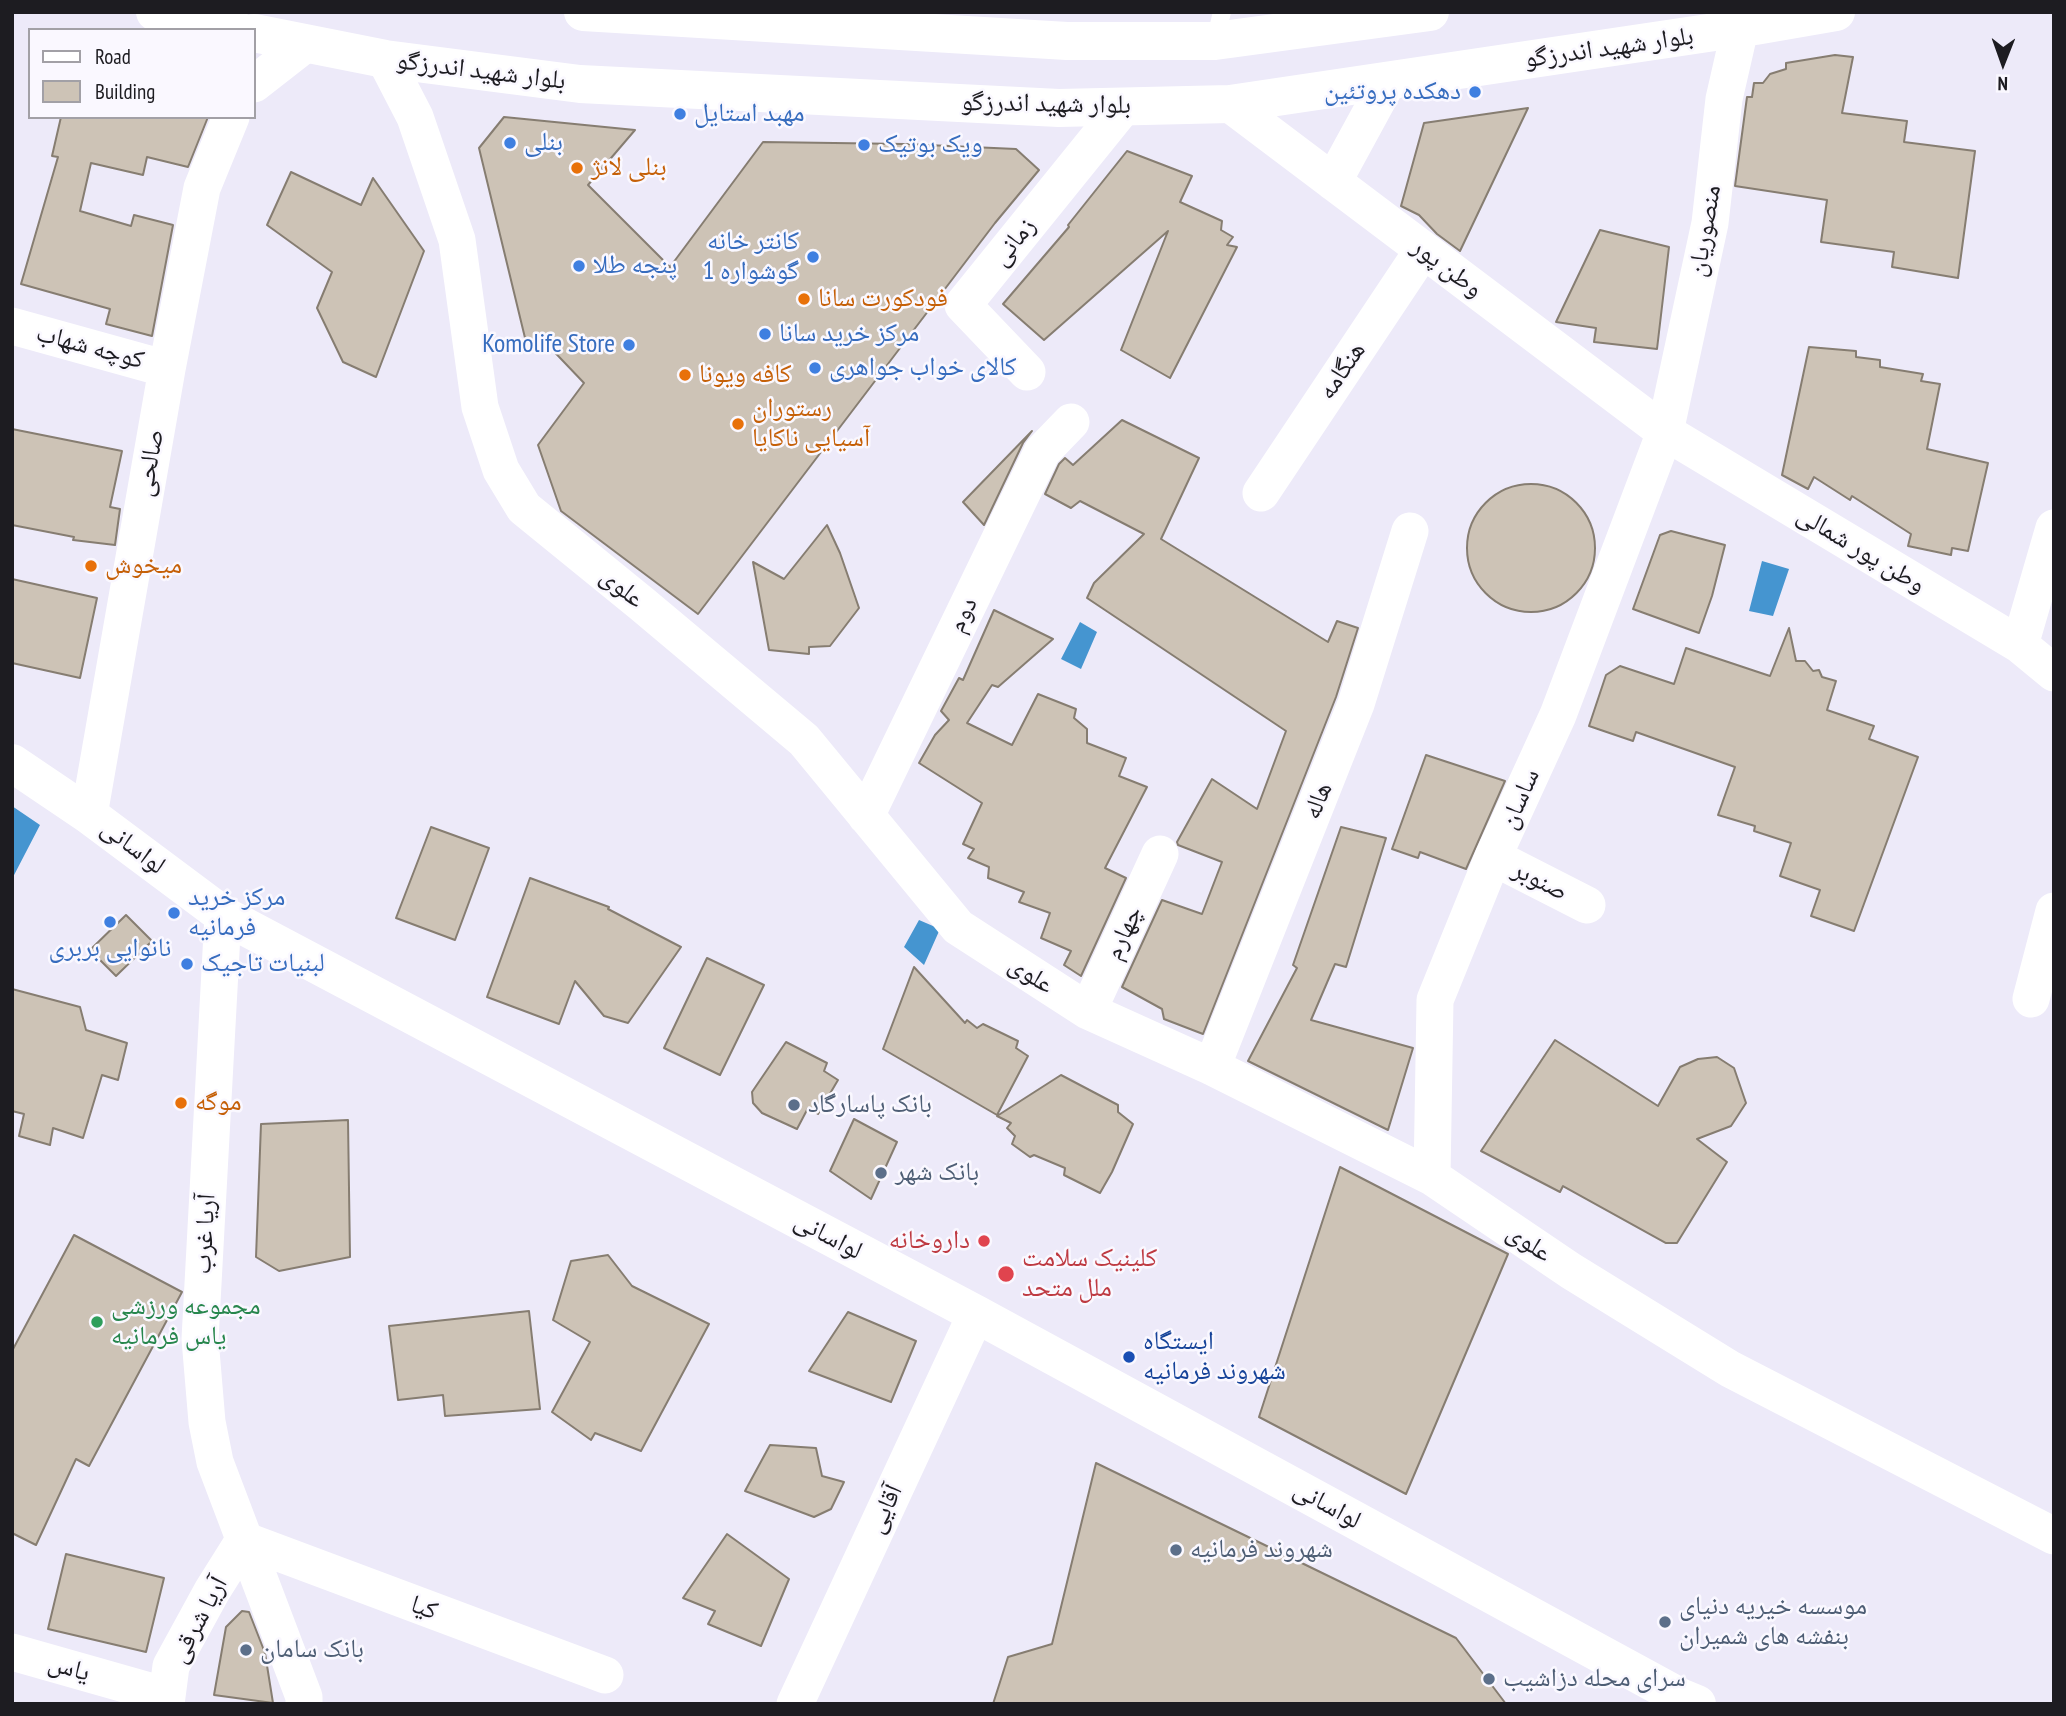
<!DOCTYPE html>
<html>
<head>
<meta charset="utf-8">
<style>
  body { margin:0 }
  #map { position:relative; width:2066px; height:1716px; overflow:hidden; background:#edeaf9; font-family:"PT Sans Narrow",sans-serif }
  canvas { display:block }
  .frame { position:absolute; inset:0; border:14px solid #1d1c21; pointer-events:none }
  .legend { position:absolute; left:28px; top:28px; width:228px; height:91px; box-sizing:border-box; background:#faf8ff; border:2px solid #a2a0a6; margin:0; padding:9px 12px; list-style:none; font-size:21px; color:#1d1c21 }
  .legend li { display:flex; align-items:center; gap:14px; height:35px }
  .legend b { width:35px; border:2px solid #a2a0a6 }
  .north { position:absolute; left:1968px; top:28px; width:70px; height:70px; -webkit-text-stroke:5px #faf8ff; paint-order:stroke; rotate:181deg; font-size:19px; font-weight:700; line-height:28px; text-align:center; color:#1d1c21 }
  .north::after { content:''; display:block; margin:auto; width:24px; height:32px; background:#1d1c21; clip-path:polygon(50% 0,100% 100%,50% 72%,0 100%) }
</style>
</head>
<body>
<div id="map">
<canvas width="2066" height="1716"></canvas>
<div class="frame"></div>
<ul class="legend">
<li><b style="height:9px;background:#fff"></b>Road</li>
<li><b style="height:19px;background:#cdc3b6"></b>Building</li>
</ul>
<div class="north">N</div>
</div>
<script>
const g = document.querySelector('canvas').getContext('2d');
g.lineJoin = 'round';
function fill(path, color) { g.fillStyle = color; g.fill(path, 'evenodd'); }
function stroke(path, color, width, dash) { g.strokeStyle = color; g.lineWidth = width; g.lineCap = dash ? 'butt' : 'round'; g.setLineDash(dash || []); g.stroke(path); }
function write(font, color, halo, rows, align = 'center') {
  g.font = font + ' "PT Sans Narrow","Noto Naskh Arabic",sans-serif'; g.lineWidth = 5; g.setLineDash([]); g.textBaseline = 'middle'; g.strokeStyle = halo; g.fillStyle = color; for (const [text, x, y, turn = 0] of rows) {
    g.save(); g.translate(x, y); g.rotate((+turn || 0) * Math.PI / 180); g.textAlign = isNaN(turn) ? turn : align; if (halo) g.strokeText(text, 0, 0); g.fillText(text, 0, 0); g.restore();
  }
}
fill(new Path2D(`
  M1762,561L1789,569L1773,616L1749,611Z
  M1080,622L1097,632L1081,669L1061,659Z
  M12,806L40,825L12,879Z
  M919,920L940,929L924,965L904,947Z`), '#4595d0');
const building = new Path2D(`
  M1835,55L1853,57L1842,113L1907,121L1904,142L1975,151L1958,278L1892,267L1894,252L1821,242L1827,200L1735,186L1747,97H1752L1754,83H1763L1770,74L1786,69V63Z
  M1528,108L1460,251L1437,234L1419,215L1401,206L1424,123Z
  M61,117H208L188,167L147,157L143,175L91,163L80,211L131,226L134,215L173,225L152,336L106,324L110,309L21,284L58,157L52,156Z
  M504,117L635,130L588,185L670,267L763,142L905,144L1016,149L1039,170L995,223L698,614L561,511L538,445L584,383L543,340L526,342L479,148Z
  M1127,151L1192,176L1180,202L1222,221L1221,230L1233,237L1227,245L1237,247L1170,378L1121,350L1168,231L1044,340L1003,304L1069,227L1068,225Z
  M291,172L361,205L373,178L424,251L376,377L343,362L317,308L332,272L267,225Z
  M1600,230L1669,247L1657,349L1594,342L1596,328L1556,322Z
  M1809,347L1856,351V357L1880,360V367L1923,374L1921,381L1940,384L1927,449L1988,463L1968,551L1952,548L1951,555L1908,546L1911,534L1852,496L1850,500L1814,477L1808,489L1782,475Z
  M1122,420L1199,458L1161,539L1328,642L1337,621L1358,628L1336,697L1203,1034L1164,1019L1162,1009L1122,987L1162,900L1202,914L1222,862L1178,845L1177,842L1212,779L1257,809L1286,731L1087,598L1094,583L1144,534L1080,501L1071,508L1045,494L1059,464L1065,458L1073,465Z
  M12,429L122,451L110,507L120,509L115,545L73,540L74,537L12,525Z
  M1032,431L1023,443L984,525L963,502Z
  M1467 548a64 64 0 1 1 128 0a64 64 0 1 1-128 0Z
  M827,525L840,553L859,608L830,646L809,647V654L769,650L753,562L784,579Z
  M1671,531L1725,545L1712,596L1699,633L1633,609L1660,535Z
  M12,579L97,598L80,678L12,663Z
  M994,610L1053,639L998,687L992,685L967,723L1012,745L1038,694L1076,709L1074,718L1087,729V743L1126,758L1119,776L1147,787L1105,868L1126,878L1081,976L1064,965L1071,951L1041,938L1050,913L1019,902L1024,892L988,878L989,867L968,858L974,849L963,844L982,803L919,763L935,735L949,720L941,711L959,678L963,680Z
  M1789,628L1796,661H1805L1813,671L1819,670L1822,677L1836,681L1827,710L1874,726L1869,739L1918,757L1854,931L1811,916L1820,890L1780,876L1791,843L1754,831L1755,826L1718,815L1735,767L1636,732L1633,741L1589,726L1606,675L1620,666L1674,684L1686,648L1770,676Z
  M1426,755L1505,781L1466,869L1420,852L1418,858L1392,849Z
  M431,827L489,848L455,940L396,918Z
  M1341,827L1386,838L1346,967L1335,964L1311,1020L1413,1048L1388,1130L1248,1061L1297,968L1293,965Z
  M530,878L609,907L608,909L681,947L628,1023L604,1016L575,981L559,1024L487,997Z
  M126,915L152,941L116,976L90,950Z
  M707,958L764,985L720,1075L664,1048Z
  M914,967L965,1023L967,1020L977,1028L983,1024L1018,1041L1016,1048L1028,1056L997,1115L883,1049Z
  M12,989L80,1007L86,1030L127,1043L118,1080L102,1075L83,1138L53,1128L50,1145L19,1136L24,1114L12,1111Z
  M1555,1040L1658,1106L1680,1067L1698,1059L1717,1057L1734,1068L1746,1103L1731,1126L1697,1139L1727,1162L1677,1243H1666L1563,1186L1560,1192L1481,1151Z
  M786,1042L827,1063L824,1071L838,1080L818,1114L808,1108L797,1129L762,1113L753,1103L752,1092Z
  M1061,1075L1118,1105V1112L1133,1124L1112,1172L1100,1193L1064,1175L1065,1168L1034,1155L1030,1157L1012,1144L1015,1136L1007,1128L1011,1123L997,1116Z
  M854,1119L897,1142L871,1199L830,1171Z
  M348,1120L350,1257L279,1271L256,1257L261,1124Z
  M1340,1167L1508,1254L1406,1494L1259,1417Z
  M74,1235L182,1292L89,1466L76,1459L36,1545L12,1533V1351Z
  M608,1255L632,1286L709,1324L641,1451L595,1433L591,1440L552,1412L590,1342L553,1320L571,1261Z
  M529,1311L540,1409L445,1416L443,1395L398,1400L389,1326Z
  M848,1312L916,1341L891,1402L809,1371Z
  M770,1445L816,1448L822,1476L844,1482L831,1509L814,1517L745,1491Z
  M1096,1463L1456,1638L1506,1704H993L1008,1657L1052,1644Z
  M727,1534L789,1579L761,1646L708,1624L715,1611L683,1598Z
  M66,1554L164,1578L146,1652L48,1629Z
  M242,1611L249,1612L265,1653L273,1703L214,1695L226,1627Z`);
fill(building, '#cdc3b6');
stroke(building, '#867d71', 2);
stroke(new Path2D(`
  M1215,41L1222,12`), '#fff', 18);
stroke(new Path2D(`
  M385,59L415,117L457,240L480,407L501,470L524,508L642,604L804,740L958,927L1088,1011L1212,1067L1432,1177L1571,1271L1730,1369L2054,1536
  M254,84L304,45
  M1230,104L1665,432L2020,645L2054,673
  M1333,182L1388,81
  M12,326L167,369
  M1027,372L963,305L1123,107
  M1261,493L1423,250
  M2020,645L2054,528
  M89,815L167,369L202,188L231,117
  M866,816L1042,452L1071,422
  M1493,857L1587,905
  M223,915L200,1339L207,1422L215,1462L304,1697V1704
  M2031,999L2054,911
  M1088,1011L1160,854
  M1212,1067L1356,704L1410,531
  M1432,1177L1435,1000L1493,857L1558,715L1665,432L1710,223L1724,99L1740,29
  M12,1652L167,1696
  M166,1704L171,1666L212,1591L244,1540L605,1675
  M795,1704L976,1314`), '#fff', 37);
stroke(new Path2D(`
  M12,763L89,815L223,915L976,1314L1680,1697L1697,1704`), '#fff', 38);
stroke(new Path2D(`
  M155,12L237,30
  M583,12L1067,41H1215L1430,12
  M254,33L385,59L580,84L1059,108L1230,104L1755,26L1836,12`), '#fff', 38);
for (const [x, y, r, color] of [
  [1475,92,7,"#3f7fe0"],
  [680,114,7,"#3f7fe0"],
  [510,143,7,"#3f7fe0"],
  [864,145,7,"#3f7fe0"],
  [577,168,7,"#e8710a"],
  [813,257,7,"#3f7fe0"],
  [579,266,7,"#3f7fe0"],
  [804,299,7,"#e8710a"],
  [765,334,7,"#3f7fe0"],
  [629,345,7,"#3f7fe0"],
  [815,368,7,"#3f7fe0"],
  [685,375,7,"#e8710a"],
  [738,424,7,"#e8710a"],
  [91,566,7,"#e8710a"],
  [174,913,7,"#3f7fe0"],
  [110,922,7,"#3f7fe0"],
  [187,964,7,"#3f7fe0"],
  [181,1103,7,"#e8710a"],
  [794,1105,7,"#5c6f8a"],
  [881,1173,7,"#5c6f8a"],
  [984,1241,7,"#e0444e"],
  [1006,1274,9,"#e0444e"],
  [97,1322,7,"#2e9e5b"],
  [1129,1357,7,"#1a4fb4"],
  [1176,1550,7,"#5c6f8a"],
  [1665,1622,7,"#5c6f8a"],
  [246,1650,7,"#5c6f8a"],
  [1489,1679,7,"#5c6f8a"]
]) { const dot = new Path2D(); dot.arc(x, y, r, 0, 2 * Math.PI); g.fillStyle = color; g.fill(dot); stroke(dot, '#faf8ff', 2.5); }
write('26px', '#1d1c21', '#faf8ff', [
  ["بلوار شهید اندرزگو",1609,48,-8],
  ["بلوار شهید اندرزگو",481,71,7],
  ["بلوار شهید اندرزگو",1046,104,1],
  ["منصوریان",1705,231,-80],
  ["زمانی",1014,242,-51],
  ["وطن پور",1447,268,37],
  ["کوچه شهاب",90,347,15],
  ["هنگامه",1342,371,-56],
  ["صالحی",150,463,-80],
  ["وطن پور شمالی",1861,550,31],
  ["علوی",622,588,39],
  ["دوم",963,615,-64],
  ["ساسان",1520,799,-66],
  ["هاله",1318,801,-68],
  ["لواسانی",133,847,37],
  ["صنوبر",1540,881,27],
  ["چهارم",1124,933,-65],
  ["علوی",1031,975,33],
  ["آریا غرب",205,1234,-87],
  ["لواسانی",828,1236,28],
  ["علوی",1529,1243,34],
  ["لواسانی",1327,1505,29],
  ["آقایی",885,1509,-65],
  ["کیا",424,1608,20],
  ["آریا شرقی",199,1620,-62],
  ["یاس",69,1668,16]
]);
write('26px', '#366cbe', '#faf8ff', [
  ["دهکده پروتئین",1461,92,"right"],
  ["مهبد استایل",694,114],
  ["بنلی",524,143],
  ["ویک بوتیک",878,145],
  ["کانتر خانه",799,242,"right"],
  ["گوشواره 1",799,272,"right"],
  ["پنجه طلا",593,266],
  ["مرکز خرید سانا",779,334],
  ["Komolife Store",615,345,"right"],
  ["کالای خواب جواهری",829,368],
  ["مرکز خرید",188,898],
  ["فرمانیه",188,928],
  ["نانوایی بربری",110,949,"center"],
  ["لبنیات تاجیک",201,964]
], 'left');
write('26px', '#c56008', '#faf8ff', [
  ["بنلی لانژ",591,168],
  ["فودکورت سانا",818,299],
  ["کافه ویونا",699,375],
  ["رستوران",752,409],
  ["آسیایی ناکایا",752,439],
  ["میخوش",105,566],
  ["موگه",195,1103]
], 'left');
write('26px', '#4e5e75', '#faf8ff', [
  ["بانک پاسارگاد",808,1105],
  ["بانک شهر",895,1173],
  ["شهروند فرمانیه",1190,1550],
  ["موسسه خیریه دنیای",1679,1607],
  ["بنفشه های شمیران",1679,1637],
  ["بانک سامان",260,1650],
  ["سرای محله دزاشیب",1503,1679]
], 'left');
write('26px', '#be3a42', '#faf8ff', [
  ["داروخانه",970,1241],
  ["کلینیک سلامت",1022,1259,"left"],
  ["ملل متحد",1022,1289,"left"]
], 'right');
write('26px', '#27864d', '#faf8ff', [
  ["مجموعه ورزشی",111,1307],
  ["یاس فرمانیه",111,1337]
], 'left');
write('26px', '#164399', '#faf8ff', [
  ["ایستگاه",1143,1342],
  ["شهروند فرمانیه",1143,1372]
], 'left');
</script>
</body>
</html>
